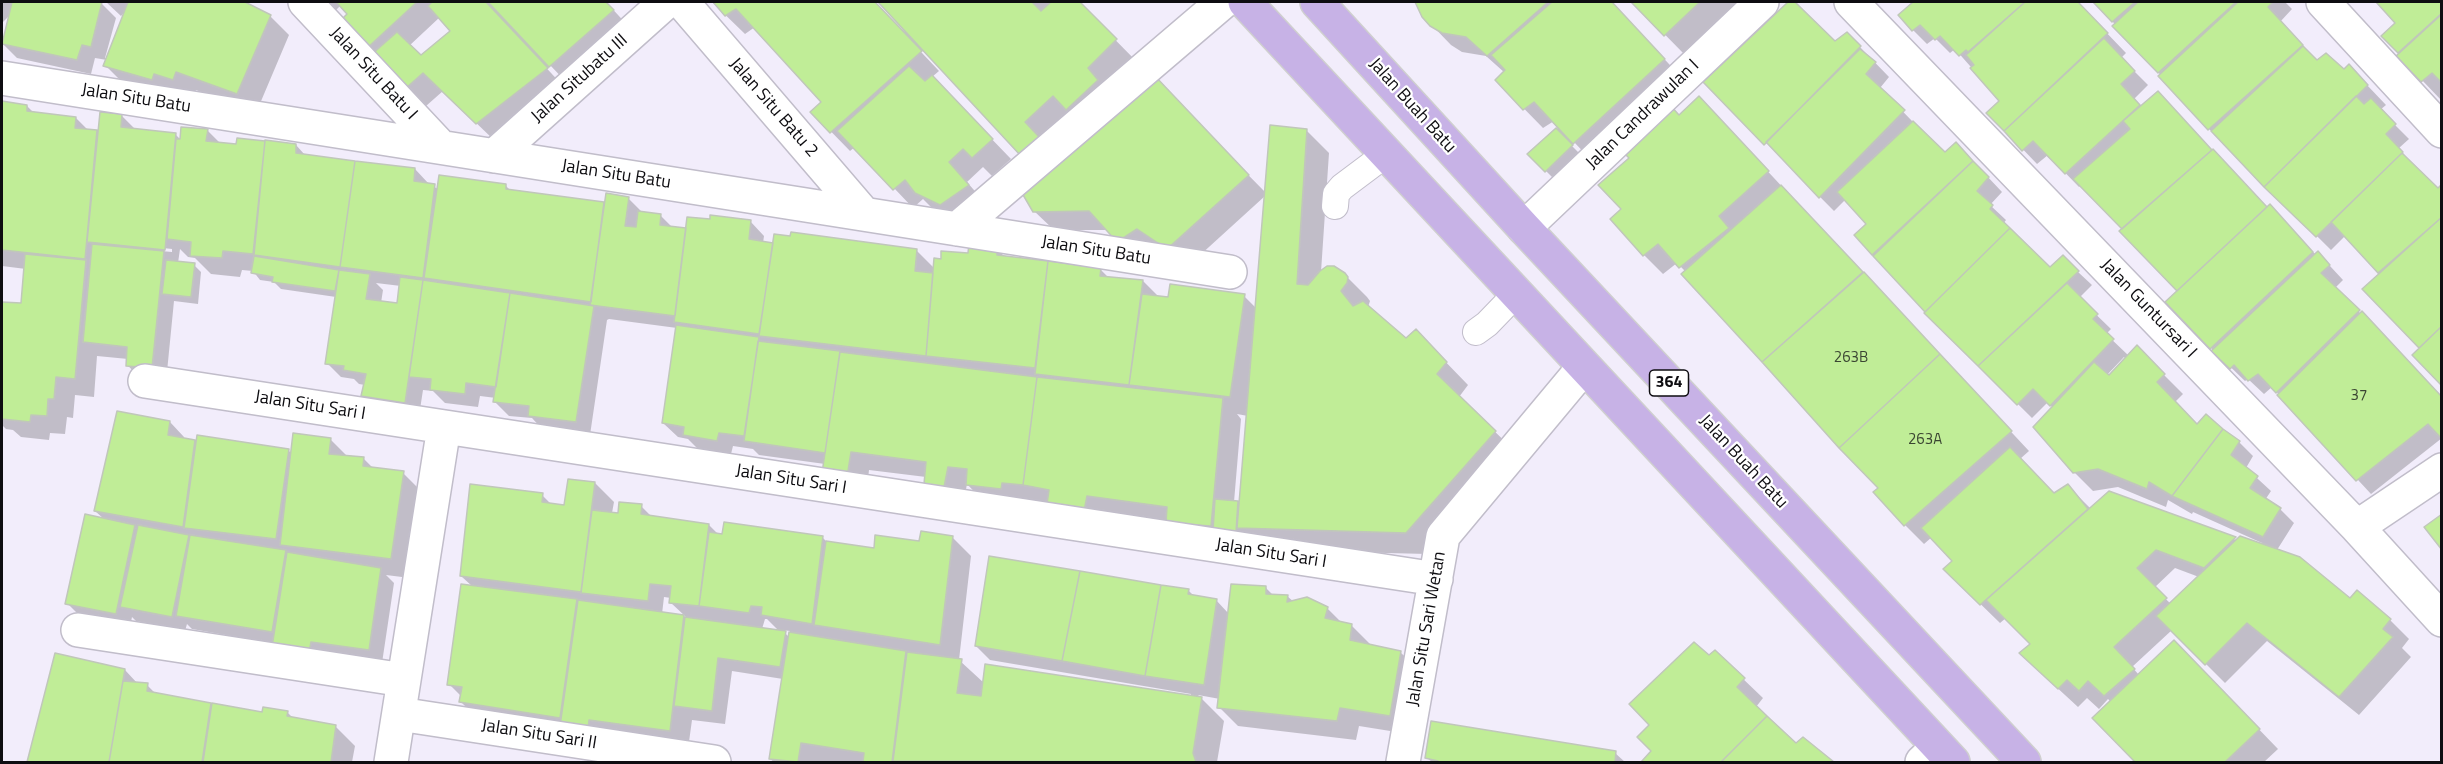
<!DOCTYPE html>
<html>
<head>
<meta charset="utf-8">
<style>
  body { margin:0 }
  #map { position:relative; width:2443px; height:764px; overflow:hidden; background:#f2edfb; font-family:"Titillium Web",sans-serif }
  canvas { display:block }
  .frame { position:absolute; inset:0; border:3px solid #0e0d11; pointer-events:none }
</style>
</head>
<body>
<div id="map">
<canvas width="2443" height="764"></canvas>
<div class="frame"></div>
</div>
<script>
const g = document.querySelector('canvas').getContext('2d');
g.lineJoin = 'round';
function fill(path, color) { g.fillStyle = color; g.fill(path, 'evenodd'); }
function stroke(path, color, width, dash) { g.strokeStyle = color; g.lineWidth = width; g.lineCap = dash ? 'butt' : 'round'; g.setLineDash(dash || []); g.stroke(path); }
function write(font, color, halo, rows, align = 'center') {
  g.font = font + ' "Titillium Web",sans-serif'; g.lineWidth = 4.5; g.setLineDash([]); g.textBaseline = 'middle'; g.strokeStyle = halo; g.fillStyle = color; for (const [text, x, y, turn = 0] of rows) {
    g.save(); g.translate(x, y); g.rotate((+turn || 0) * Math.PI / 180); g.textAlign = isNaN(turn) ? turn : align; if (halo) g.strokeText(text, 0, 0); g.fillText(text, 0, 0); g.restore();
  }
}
fill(new Path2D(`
  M2,2H100L116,18L105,58L107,59L125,12L121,16L106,2H246L245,3L270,16L289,35L256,113L196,90L192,98L124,84L105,65L107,60L95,58L91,74L17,58L3,44L10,15L2,23Z
  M323,2H485L565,88L496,142L443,91L426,106L340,23L349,14L341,5L334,12ZM440,17L452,31L420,57L409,46Z
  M490,2H606L631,29L569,85Z
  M712,2H874L939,71L932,77L1011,159L992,176L983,167L967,182L986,204L960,223L936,212L923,199L913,208L855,147L850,151L812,112L824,102L755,27L745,34Z
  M880,2H1078L1266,193L1306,130L1329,153L1321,272L1344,274L1367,297L1370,301L1368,307L1406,340L1438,354L1468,385L1459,397L1518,454L1428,554L1261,550L1243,532V538L986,504L967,484L963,505L926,477L869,470L866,496L825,464L759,455L753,449L733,446L731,454L698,449L688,439L678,437L663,423L677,328L609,319L607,320L590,435L543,430L532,418L509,416L495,402L496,398L480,396L478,407L445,403L433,391L423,390L419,416L377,410L363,396L365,385L359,384L354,379L341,377L327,363L336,297L281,289L274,282L260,280L253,271L242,270L240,277L211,274L195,258L188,257L180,249L178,263L194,265L201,272L198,304L174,301L166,382L142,379L127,365L128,359L97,356L94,397L75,395L73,418L67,417L65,434L50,433L49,440L21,437L13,430L6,429L2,425V303L22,305L26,269L2,266V103L27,106L34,113L76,118L89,131L97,132L99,135L122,116L136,130L175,134L181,140L208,131L221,144L296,145L305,155L415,169L429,184L438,189L505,185L511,191L603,203L606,205L628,198L643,213L660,215L673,228L687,230L750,221L764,236L763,243L916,250L935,269L969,254L996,248L1005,257L1100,269L1110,279L1143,281L1159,297L1244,296L1256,308L1265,196L1187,267L1137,260L1108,230H1054L1034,211L1022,155ZM107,242L172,249V252L107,246ZM376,283L401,286L398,305L381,303L383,290ZM1237,414L1248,416L1240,505L1234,502L1241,419Z
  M1416,2H1611L1683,79L1593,162L1554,121L1543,128L1497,81L1505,73L1486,56L1462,52L1451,45L1423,16Z
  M1633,2H1739L1684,54Z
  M1790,2H1793L1835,43L1846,34L1860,47L1889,77L1880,88L1945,155L1970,158L2002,192L1990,205L2006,220L2003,224L2050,269L2078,272L2092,285L2079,298L2111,329L2106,334L2129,356L2155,366L2183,394L2175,402L2197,425L2222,430L2239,442L2253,456L2246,468L2271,491L2265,500L2280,509L2294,523L2277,550L2350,600L2390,620L2409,639L2402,648L2411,657L2359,715L2267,641L2225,683L2172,630L2132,667L2139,675L2193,661L2278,749L2264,762H2137L2094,718L2111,702L2108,699L2099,709L2087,698L2078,707L2040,672L2032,644L2006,618L2000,623L1964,588L1954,561L1932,537L1924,544L1905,525L1880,488L1763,361L1686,272L1677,263L1663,274L1644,255L1623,209L1680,117H1717L2029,451L2020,459L2054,495L2068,486L2091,509L2261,545L2262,543L2193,512L2192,514L2168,500L2166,507L2118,487L2093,491L2074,472L2053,408L2048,402L2032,418L1925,312L1856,235L1868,224L1846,199L1834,211L1706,82ZM2124,357L2126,359L2110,377L2107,375ZM2175,568L2199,577L2171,604L2154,588Z
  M1914,2H2077L2126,53L2121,58L2148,85L2134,99L2141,108L2212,152L2268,208L2283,220L2316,255L2318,253L2343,280L2335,288L2361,314L2442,438L2371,494L2272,387L2264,394L2248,379L2245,381L2214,351L2168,302L2179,291L2124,229L2081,185L2079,187L2048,155L2037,164L1988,113L2001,101L1955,49L1950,53L1935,38L1927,44L1913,30Z
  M2095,2H2285L2292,9L2280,22L2318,61L2344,72L2367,85L2386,105L2380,110L2409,139L2399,148L2413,166L2438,190L2442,186V384L2421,348L2364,289L2381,274L2346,235L2331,250L2209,129Z
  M2377,2H2442L2441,100L2399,56L2401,54L2383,37L2398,23Z
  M1556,130L1579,153L1553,178L1529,154Z
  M170,422L184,437L183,440L194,442L197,445L288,450L292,454L330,439L348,457L363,458L374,469L403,473L422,492L410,578L386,575L394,583L382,663L192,629L187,624L185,631L136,621L132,617L130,627L81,617L67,603L105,520L95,511Z
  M595,483L614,502L612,513L619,514L641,506L652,517L709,525L719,535L823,538L828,543L875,549L952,537L971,556L959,660L984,683L1191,697V694L990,660L976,646L1188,590L1195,597L1216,600L1229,614L1266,588L1273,595L1287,596L1294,602L1327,608L1342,623L1351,625L1370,644L1400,652L1420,671L1409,734L1359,726L1356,740L1238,726L1219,707L1220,699L1198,695L1224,721L1217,762H774L770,759L783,679L732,671L725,724L692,720L688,749L480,721L461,702L462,697L449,684L473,587L461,576L542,495L552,505L566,506ZM664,597L671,598L670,602L686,617L662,614ZM765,619H767L780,632L762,629ZM782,630L790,631L789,637Z
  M1715,652L1763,698L1756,707L1796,745L1803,739L1832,762H1643L1653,751L1709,657Z
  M56,655L125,670L138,684L147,685L157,695L263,714L287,712L294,719L335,726L355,746L352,762H28Z
  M1615,753L1625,762H1432L1427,758Z`), '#0003');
const building = new Path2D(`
  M12,2H102L91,47L82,45L77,60L2,44Z
  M128,2H245L271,15L237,94L176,72L173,80L154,74L152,80L103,66Z
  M336,2H417L365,50L338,23L347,14Z
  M432,2H486L548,68L476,124L423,73L406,88L371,55L397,32L421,55L450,31L428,6Z
  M488,2H606L614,10L549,67Z
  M713,2H875L922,51L830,133L810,112L821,102L736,9L725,16Z
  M878,2H1032L1041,11L1051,2H1080L1117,39L1088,68L1098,80L1066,110L1053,96L1025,122L1040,138L1021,156Z
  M1415,2H1548L1487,56L1466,37L1442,33L1430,26L1422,17Z
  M1552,2H1612L1665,59L1573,144L1534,102L1523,110L1495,80L1505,70L1491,55Z
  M1631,2H1700L1664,36Z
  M1788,2H1795L1835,41L1847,32L1861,46L1764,145L1703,82Z
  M1913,2H2025L1968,52L1966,50L1959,56L1940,36L1935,40L1920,25L1912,31L1898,15Z
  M2025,2H2078L2108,33L2004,131L1986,113L1999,101L1970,68L1974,65L1966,55Z
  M2093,2H2135L2112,22Z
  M2138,2H2236L2158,73L2112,26Z
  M2238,2H2273L2268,7L2303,45L2208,130L2158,76Z
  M2376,2H2442V13L2398,53L2381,36L2395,23Z
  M2442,14V83L2432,73L2421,82L2396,56Z
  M2104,38L2135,71L2121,84L2140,105L2065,174L2033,141L2022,151L2004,131Z
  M2303,46L2317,60L2326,53L2344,69L2349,64L2368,85L2264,187L2211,131Z
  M1860,49L1876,62L1866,74L1905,110L1819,198L1766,142Z
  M909,66L925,81L932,75L993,139L972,158L963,149L949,162L969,185L940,205L915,193L905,180L893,190L837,131Z
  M1154,75L1249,175L1167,249L1137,229L1117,242L1089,211L1033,212L1022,193Z
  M2158,91L2212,150L2122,229L2073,179L2130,129L2123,121Z
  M1699,96L1769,171L1719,216L1729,228L1679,268L1658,244L1643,256L1610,219L1621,209L1598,185L1629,158L1619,148L1670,105L1679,115Z
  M2356,96L2364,104L2371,98L2396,124L2386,134L2403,152L2316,237L2264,187Z
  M2,101L27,105V111L76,117L75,128L97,130L85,259L2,250Z
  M100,112L122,114L121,127L176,133L165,250L87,242Z
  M1913,121L1945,152L1956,142L1973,161L1872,255L1854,235L1866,224L1837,192Z
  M1270,125L1307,129L1297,284L1308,285L1320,271L1327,266H1334L1345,273L1348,277L1347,283L1341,291L1353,306L1363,301L1406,338L1416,329L1447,362L1437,374L1496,431L1406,533L1237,528Z
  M181,127L208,129L206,141L236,144L237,138L265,141L253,254L223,251L222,258L190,256L191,242L167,239L176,139H180Z
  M1556,128L1573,145L1545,172L1527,154Z
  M265,140L296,144V153L355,161L340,267L254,255Z
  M2213,149L2267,207L2177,291L2119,231Z
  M2402,153L2438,188L2442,184V217L2378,273L2331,222Z
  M355,161L415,168L414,181L435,184L423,278L340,267Z
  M1973,161L1989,177L1977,191L1993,205L1990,209L2010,228L1925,312L1873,256Z
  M439,175L506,184V189L604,202L591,302L424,278Z
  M1781,185L1863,272L1762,362L1681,274Z
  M606,193L629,197L625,226L636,227L638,211L661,214L660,225L686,228L675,316L590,305Z
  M2270,204L2313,252L2210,349L2165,302Z
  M710,215L751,220L749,239L773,243L759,334L674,322L687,217L710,219Z
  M2442,217V326L2419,348L2362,289Z
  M2010,228L2050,267L2063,255L2079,271L1978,366L1924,313Z
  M791,232L917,249L915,271L933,273L926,356L759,336L774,234L790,236Z
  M969,243L997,247V255L1048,261L1035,368L926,356L934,258L941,259V251L968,253Z
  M92,244L164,251L152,368L126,366L127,347L83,342Z
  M2318,251L2330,265L2321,273L2360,310L2276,393L2258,374L2248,381L2234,365L2230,369L2211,351Z
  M25,254L86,260L75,379L56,377L54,399H48L47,416L31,415L30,422L2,419V302L21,303Z
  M254,256L339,270L335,291L272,282L273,277L251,273Z
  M166,260L195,263L191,297L162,294Z
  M1048,261L1101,268L1100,276L1143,280L1129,385L1035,374Z
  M339,270L370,274L366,299L397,303L400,277L423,280L405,403L361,396L366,374L343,370L344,366L325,364Z
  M1864,272L1940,354L1839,448L1762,362Z
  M423,280L510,293L496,387L466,383L465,394L430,390L431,379L409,377Z
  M2067,283L2098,314L2093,319L2114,339L2050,406L2033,389L2017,405L1978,366Z
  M1170,284L1245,294L1230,397L1129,385L1142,294L1168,297Z
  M510,293L594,306L576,422L528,416L529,406L493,402Z
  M2362,311L2442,397V439L2428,424L2356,481L2277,395Z
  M676,325L759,337L744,436L719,433L717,441L683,435L684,427L662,423Z
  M2442,326V386L2412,355Z
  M758,341L840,351L825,453L744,441Z
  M2137,345L2165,374L2157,382L2197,424L2206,414L2223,429L2172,496L2149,482L2147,489L2098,469L2073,473L2033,427L2094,362L2109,375Z
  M840,352L1037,377L1023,485L1002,483L1001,489L966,485L967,469L948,467L944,487L924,484L926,462L851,452L847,477L822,473Z
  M1940,354L2012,431L1904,526L1873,492L1878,488L1839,448Z
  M1037,377L1223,398L1211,526L1166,523L1167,507L1087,496L1084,511L1047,504L1049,490L1023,485Z
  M117,411L170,421L168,435L195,440L183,527L94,511Z
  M2223,429L2240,441L2231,455L2258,476L2250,488L2281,508L2263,537L2172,496Z
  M293,433L331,438L329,454L364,457L363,466L404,471L391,559L280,545Z
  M197,435L289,449L276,539L184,528Z
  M2010,447L2054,493L2068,484L2088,509L1980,605L1943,569L1952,561L1921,528Z
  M568,479L595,482L581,592L460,576L470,484L543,493L542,502L564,505Z
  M2109,491L2236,537L2204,568L2156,550L2137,568L2167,598L2114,647L2135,669L2104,696L2088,681L2079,691L2067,680L2058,689L2019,653L2030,644L1986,600Z
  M1215,499L1238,501L1236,532L1213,531Z
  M619,502L642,504L641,514L709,524L699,606L669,603L671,586L650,584L648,601L581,593L592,510L618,513Z
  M85,514L135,525L116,614L65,604Z
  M2442,514V550L2424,527Z
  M724,522L823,536L812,624L761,615L762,607L751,606L749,613L699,606L709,532L722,534Z
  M138,525L189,535L172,617L120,607Z
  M921,531L953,536L940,645L814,625L826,541L874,548L875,535L919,541Z
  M190,535L286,550L272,632L176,616Z
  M2240,536L2300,557L2350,598L2357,590L2391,619L2383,629L2393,637L2339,697L2247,623L2205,665L2156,616Z
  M287,552L381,568L369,650L311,642L309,653L272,647Z
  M989,556L1080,571L1062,661L975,646Z
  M1080,571L1161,585L1145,676L1062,661Z
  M461,584L577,599L560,718L459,702L462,687L447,685Z
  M1231,584L1266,586V594L1288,595L1287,602L1307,597L1328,607L1325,618L1352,624L1350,640L1401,651L1390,716L1340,708L1337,721L1217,708Z
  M1161,585L1189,589L1188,594L1217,599L1204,685L1145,676Z
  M578,600L684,615L670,731L589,720L588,729L560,726Z
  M685,617L786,631L780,667L718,658L712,711L674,706Z
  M789,632L906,651L892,762H863L864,753L801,743L798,762L769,759Z
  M2174,640L2260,729L2225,762H2135L2092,718Z
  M1694,642L1709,655L1715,650L1745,678L1737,687L1767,716L1721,762H1641L1651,751L1637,737L1649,725L1629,704Z
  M907,652L962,659L957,693L981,696L985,664L1202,697L1193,753L1196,762L893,761Z
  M55,653L125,669L109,762H27Z
  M123,681L148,683L147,691L211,703L202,762H109Z
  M212,703L262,712L263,707L288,711L287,716L336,725L331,762H203Z
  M1767,716L1796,743L1803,737L1834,762H1721Z
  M1431,721L1616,751L1615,762H1438V761L1425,758Z`);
fill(building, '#c0ed97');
stroke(building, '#c0c7ba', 1.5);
const lane = new Path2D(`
  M1335,206L1336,194L1342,187L1386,154
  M1476,332L1487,324L1516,294`);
const street = new Path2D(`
  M305,2L441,147
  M682,2L864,214
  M1851,2L2357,527L2442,620
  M2323,2L2442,131
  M2,78L1230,272
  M494,156L666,2
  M1524,228L1762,2
  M957,229L1223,2
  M145,381L1436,579
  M2357,527L2442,470
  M78,630L404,680
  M399,714L714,762
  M391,762L444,427
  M1403,762L1443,536L1584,367
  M1922,762L1938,747`);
const primary = new Path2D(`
  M1245,2L1953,762
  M1317,2L1524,228L2024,762`);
stroke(lane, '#c1bdca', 28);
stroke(street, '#c1bdca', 36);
stroke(primary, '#cfcfcf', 36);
stroke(lane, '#fff', 26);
stroke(street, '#fff', 33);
stroke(primary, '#c7b2e6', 33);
write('15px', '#3a4532', null, [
  ["263B",1851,358],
  ["37",2359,396],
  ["263A",1925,440]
]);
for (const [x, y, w] of [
  [1669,383,39]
]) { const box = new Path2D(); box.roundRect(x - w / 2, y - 13, w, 26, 4.5); g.fillStyle = '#fff'; g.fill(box); stroke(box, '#0e0d11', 1.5); }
write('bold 16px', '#0e0d11', null, [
  ["364",1669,383]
]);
write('18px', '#0e0d11', '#fff', [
  ["Jalan Situ Batu I",373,74,47],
  ["Jalan Situbatu III",580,79,-42],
  ["Jalan Situ Batu",136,99,9],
  ["Jalan Buah Batu",1412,106,48],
  ["Jalan Situ Batu 2",773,108,49],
  ["Jalan Candrawulan I",1643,115,-44],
  ["Jalan Situ Batu",616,175,9],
  ["Jalan Situ Batu",1096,251,9],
  ["Jalan Guntursari I",2148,309,46],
  ["Jalan Situ Sari I",310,406,9],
  ["Jalan Buah Batu",1743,462,47],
  ["Jalan Situ Sari I",791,480,9],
  ["Jalan Situ Sari I",1271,554,9],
  ["Jalan Situ Sari Wetan",1427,629,-80],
  ["Jalan Situ Sari II",539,735,9]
]);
</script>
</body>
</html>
